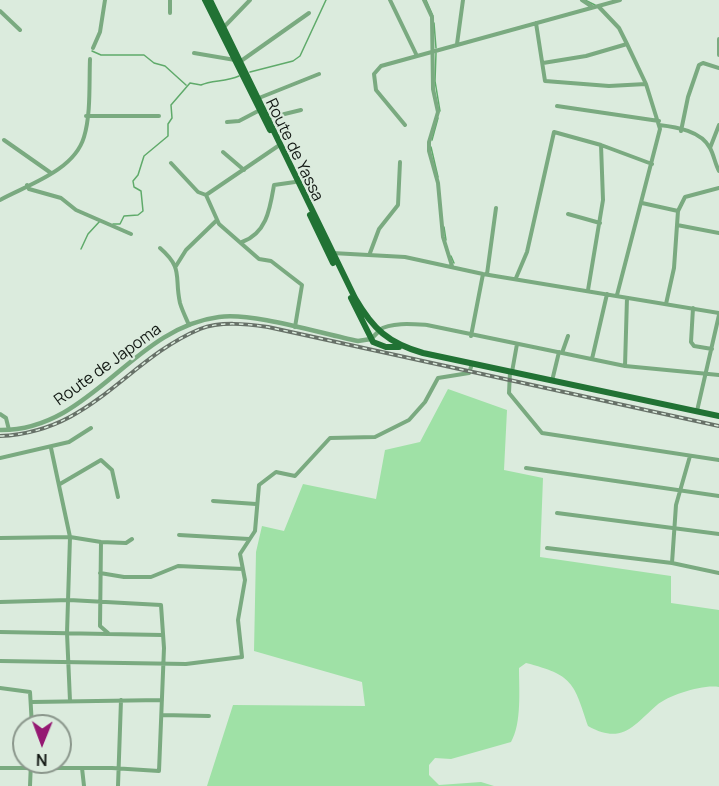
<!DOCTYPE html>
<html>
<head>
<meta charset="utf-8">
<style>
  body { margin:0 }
  #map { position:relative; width:719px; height:786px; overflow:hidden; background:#dbebdd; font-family:Manrope,sans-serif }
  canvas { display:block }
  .north { position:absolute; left:12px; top:714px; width:60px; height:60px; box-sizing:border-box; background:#dbebdd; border:2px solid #8b978c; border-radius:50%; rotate:181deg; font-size:16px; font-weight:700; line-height:24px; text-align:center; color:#121813 }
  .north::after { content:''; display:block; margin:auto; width:21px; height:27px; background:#951872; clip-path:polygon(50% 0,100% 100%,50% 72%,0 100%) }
</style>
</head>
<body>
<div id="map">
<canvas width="719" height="786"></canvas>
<div class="north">N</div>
</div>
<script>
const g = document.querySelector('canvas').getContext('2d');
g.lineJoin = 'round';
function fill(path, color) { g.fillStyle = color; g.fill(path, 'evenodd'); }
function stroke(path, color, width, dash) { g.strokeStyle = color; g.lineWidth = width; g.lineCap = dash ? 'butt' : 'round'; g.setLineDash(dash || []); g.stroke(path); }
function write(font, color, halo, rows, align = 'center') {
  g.font = font + ' Manrope,sans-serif'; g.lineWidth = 4.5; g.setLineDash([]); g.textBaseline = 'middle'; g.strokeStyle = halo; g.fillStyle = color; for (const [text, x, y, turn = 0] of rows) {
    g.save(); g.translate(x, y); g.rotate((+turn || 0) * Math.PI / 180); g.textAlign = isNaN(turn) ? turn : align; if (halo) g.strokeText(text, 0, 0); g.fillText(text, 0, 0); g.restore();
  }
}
fill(new Path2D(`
  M448,389L507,410L504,470L543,478L540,557L671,576V603L719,610V687C703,684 669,695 657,705C633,726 622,745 588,726C574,683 573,675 526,663L519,668C519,689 522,723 511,742L451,759L435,758L429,765V775L439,785L481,782L494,786H207L233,705L365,706L362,682L254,651L256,552L262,526L284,531L303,484L376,499L385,450L420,442Z`), '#9fe1a6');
stroke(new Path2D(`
  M426,0L433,16
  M585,0L595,5
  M434,23L436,48
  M92,51L101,55H144L154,63L165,66L186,85
  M436,53L435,81L440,111
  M250,72L293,61L300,56L326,0
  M432,140L438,118
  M431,147L438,177
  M113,224H120L124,216L138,215L143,211L141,191L134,187L133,181L138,175L144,156L168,136V124L172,118L171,105L190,83L201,85C212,80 226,82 239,76
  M444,227L446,240
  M81,249L88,234L100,221
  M451,256L454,263`), '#5faa6a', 1.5);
stroke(new Path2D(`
  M170,0V13
  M390,0L417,56
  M424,0L432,17L433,89L438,112L429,142V151L438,183L443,237L452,266
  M582,0L591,6
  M599,7L619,28L627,44L646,84L660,129L617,295
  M0,11L20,30
  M536,23L545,81L609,86L646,84
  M223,28L250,0
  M719,39V55
  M457,44L463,0
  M93,48L100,32L105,0
  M194,53L241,61L309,13
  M543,63L586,56L627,44
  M259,98L319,74
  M557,106L659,121
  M86,116H159
  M268,118L301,110
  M227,122L239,121L260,110
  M405,125L376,90L374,74L381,66L620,0
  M659,125C677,127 701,131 710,148C714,155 715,164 719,171
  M681,131L688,97L699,65L703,63L719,68
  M4,140L51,173
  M710,148L719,125
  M223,152L244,170
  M171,163L198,192L206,195L219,224L259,259L271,261L302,285L295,327
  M27,185L29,189L61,198L76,210L131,234
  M206,195L281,144
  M0,200C27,185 74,171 84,137C91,114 89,84 90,59
  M642,203L678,211
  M568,214L600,223
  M677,225L719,233
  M242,242C267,233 270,208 274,185L295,182
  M160,248C184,269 174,276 180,303C182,310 186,318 189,325
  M332,253L405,257L483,274L719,313
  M370,253L379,229L398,205L400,162
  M176,266L186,250L217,220
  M487,274L496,208
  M516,278L527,252L554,132L601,145L652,164
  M588,290L603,200L601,145
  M666,304L674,268L678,211L685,197L719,188
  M693,308L691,342L694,346L712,349
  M379,330C391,322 413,324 427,325L625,366L719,375
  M471,336L483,274
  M562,353L568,336
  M592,359L607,294
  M625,366L627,298
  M510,372L509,393L542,433L719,460
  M512,372L517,344
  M552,381L559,352
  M697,411L719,315
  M0,414L6,418L9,430
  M51,448L70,537L67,633L70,701
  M690,456L676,505L672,563L719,573
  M0,458L69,442L91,428
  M526,468L719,496
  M60,484L101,460L112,470L118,497
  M213,501L256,504
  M557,513L719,534
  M179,535L249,539
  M0,538L70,537L101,542L126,543L132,539
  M101,542L100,626L108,633
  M547,548L672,563
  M100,573L124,577H151L178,566L243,569
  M0,602L69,600L161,605L164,648L159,771L112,768H0
  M0,632L162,635
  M0,661L186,664L242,657L238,620L245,580L240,554L255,531L259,485L276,472L295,476L330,438L375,437L409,420L425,402L438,378L469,373L472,364
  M0,688L30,692L32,726
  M32,702L162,700
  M162,715L209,716
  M82,768L84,786
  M30,786L31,762
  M118,786L121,700`), '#7aaa80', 4);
stroke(new Path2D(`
  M0,430C91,431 132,328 219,317C253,312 322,334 358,341L371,339L379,331`), '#7aaa80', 4.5);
stroke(new Path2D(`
  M205,0L270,130
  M210,0L355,298C373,329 388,343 423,353L719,416
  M310,215L333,263
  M351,298L373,342L386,347H399`), '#217234', 6);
const rail = new Path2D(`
  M0,436C92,432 126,360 200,329C221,321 246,324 268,327L719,426`);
stroke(rail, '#677168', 4);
stroke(rail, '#dbebdd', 1.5, [4.5]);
write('16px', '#121813', '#dbebdd', [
  ["Route de Yassa",294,150,64],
  ["Route de Japoma",108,365,-36]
]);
</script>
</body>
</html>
